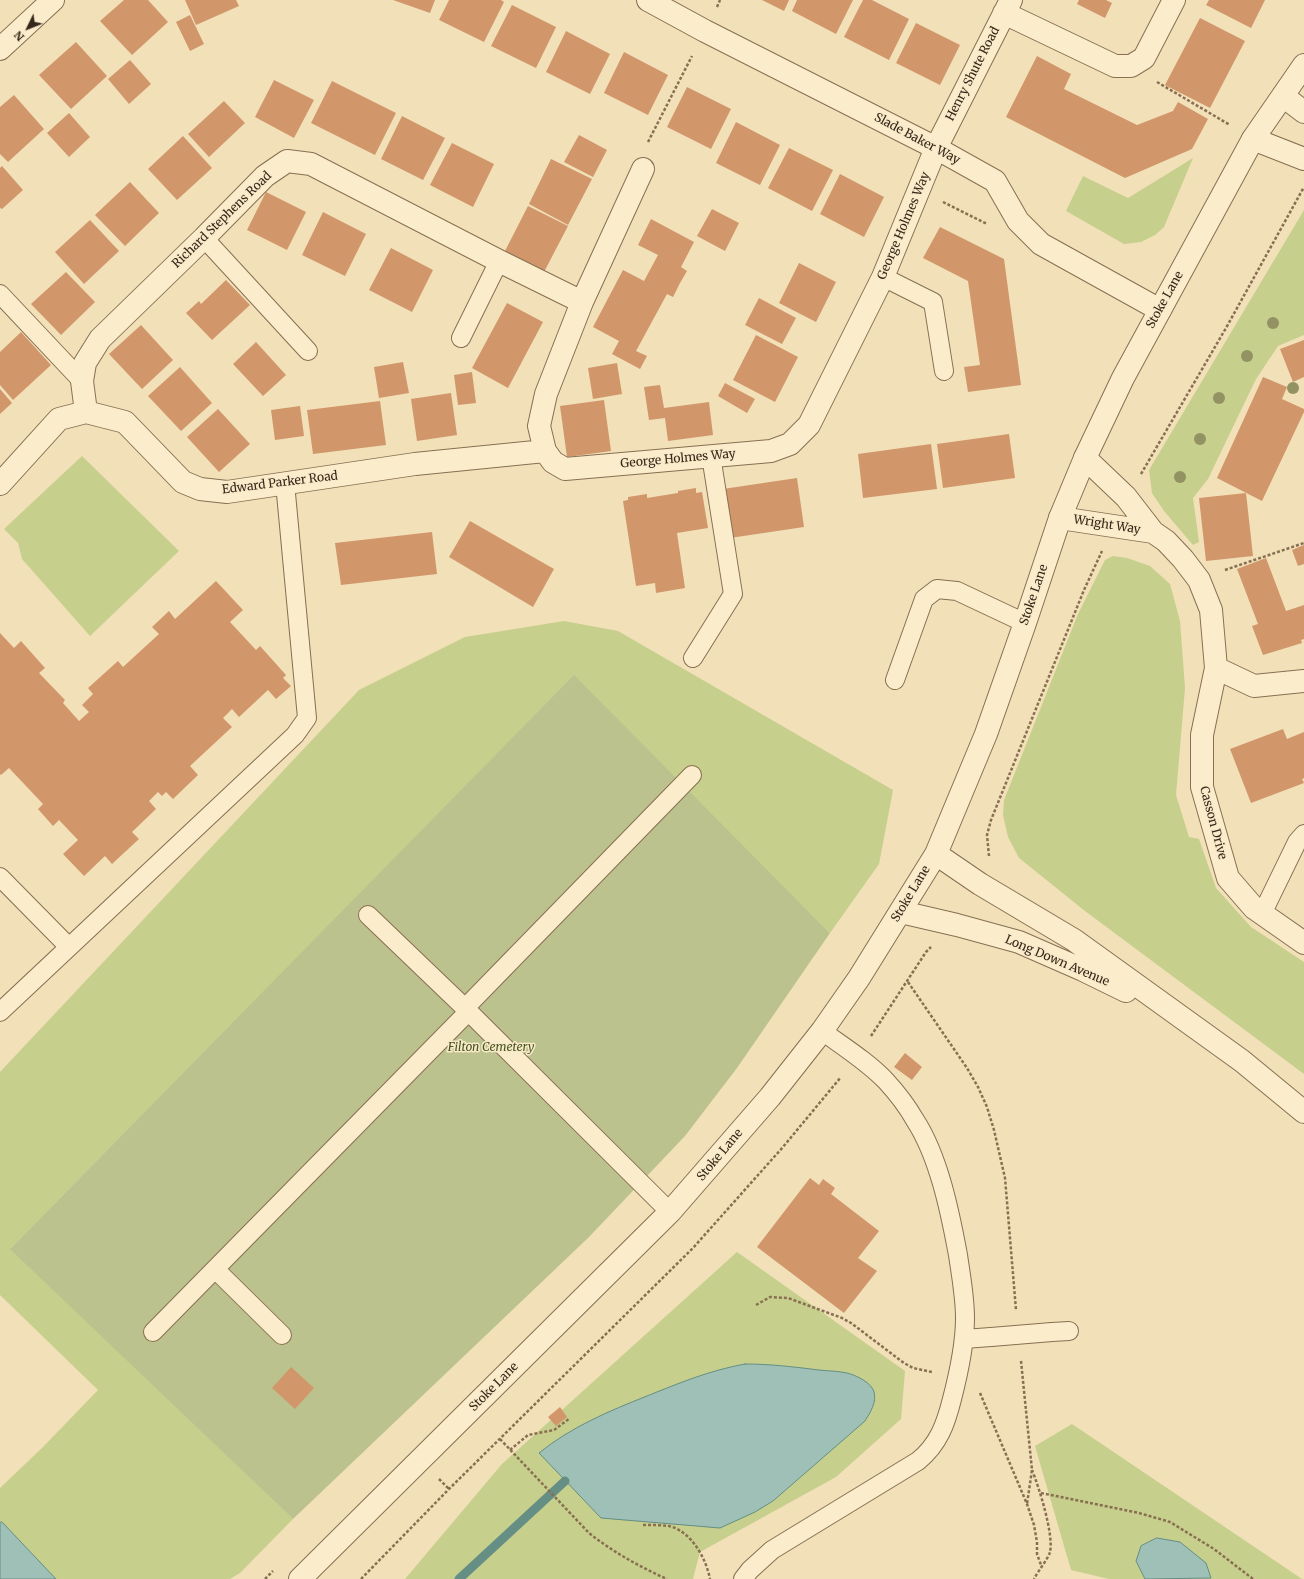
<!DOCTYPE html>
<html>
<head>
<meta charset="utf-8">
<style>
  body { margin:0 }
  #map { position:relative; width:1304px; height:1579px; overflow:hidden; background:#f1e0b8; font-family:Merriweather,serif }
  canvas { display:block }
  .north { position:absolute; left:8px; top:8px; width:40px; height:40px; -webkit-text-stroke:3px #f8eac8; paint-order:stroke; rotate:227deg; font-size:11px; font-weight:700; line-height:16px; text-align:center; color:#352719 }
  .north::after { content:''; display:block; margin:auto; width:14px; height:18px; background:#352719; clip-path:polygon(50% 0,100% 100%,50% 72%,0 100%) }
</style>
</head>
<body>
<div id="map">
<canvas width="1304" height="1579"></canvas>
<div class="north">N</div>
</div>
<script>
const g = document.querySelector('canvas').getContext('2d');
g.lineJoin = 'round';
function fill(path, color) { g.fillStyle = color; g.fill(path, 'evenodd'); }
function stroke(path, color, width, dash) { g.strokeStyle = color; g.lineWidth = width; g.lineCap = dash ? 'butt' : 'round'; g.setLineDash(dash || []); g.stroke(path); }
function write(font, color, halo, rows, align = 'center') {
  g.font = font + ' Merriweather,serif'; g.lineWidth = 3; g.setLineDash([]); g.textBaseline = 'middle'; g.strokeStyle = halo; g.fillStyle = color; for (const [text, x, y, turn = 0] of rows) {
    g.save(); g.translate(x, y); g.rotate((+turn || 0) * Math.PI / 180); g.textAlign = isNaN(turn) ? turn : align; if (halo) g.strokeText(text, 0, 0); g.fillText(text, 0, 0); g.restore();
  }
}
fill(new Path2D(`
  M1193,158L1164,227L1155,235L1141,242L1124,244L1066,211L1083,176L1128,198Z
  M1304,210V335L1278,346L1256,379L1208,479L1193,498L1199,542L1193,545L1164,511L1152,493L1149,470Z
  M82,456L179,551L90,636L22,559L18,543L4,529Z
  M1113,556L1127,558L1150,566L1170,584L1180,621L1185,688L1176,795L1189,837L1199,839L1216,888L1251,927L1304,962V1074L1085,911L1019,858L1008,837L1003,815L1004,800L1078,614L1105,560Z
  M564,621L618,631L893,790L879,864L830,933L574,676L11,1248L293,1519L240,1573L230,1579H0V1488L43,1447L98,1390L0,1295V1072L359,690L465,637Z
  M737,1252L905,1371L901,1419L836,1477L700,1552L693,1579H405L502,1464Z
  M1072,1424L1302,1579H1109L1071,1570L1035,1446Z`), '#c7cf8c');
fill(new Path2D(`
  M574,675L830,933L737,1068L685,1136L589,1237L293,1519L10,1249Z`), '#bcc28d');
const water = new Path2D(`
  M745,1364C771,1364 795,1367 819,1370C828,1371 838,1371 847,1373C856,1375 872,1383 874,1392C877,1402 870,1413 865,1421L773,1501L755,1512L720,1528L601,1518L539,1453C571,1427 609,1411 647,1396C679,1383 711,1370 745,1364Z
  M2,1522L56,1579H0V1523Z
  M1157,1538L1180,1542L1206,1563L1211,1578L1145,1579L1136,1561L1141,1546Z`);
fill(water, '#9ec0b6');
stroke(water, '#658e84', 1);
stroke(new Path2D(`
  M459,1579L565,1481`), '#658e84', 9);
fill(new Path2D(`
  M124,0H148L168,22L132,55L100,21Z
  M185,0H236L239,6L196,25Z
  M393,0H435L430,13Z
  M449,0H501L504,2L484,42L439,20Z
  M762,0H789L784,11Z
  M797,0H853L836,34L792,11Z
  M863,0H872L909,19L889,60L844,37Z
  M1079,0H1106L1112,3L1105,18L1077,4Z
  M1209,0H1265L1251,28L1206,5Z
  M512,5L556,27L536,68L491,46Z
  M190,15L204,44L190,51L176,22Z
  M1200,18L1245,41L1210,108L1165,85Z
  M916,23L960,45L940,85L896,63Z
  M566,31L610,54L590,94L546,72Z
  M76,42L107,76L71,109L39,75Z
  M624,52L668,75L648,115L604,93Z
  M1037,56L1071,74L1064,89L1137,125L1173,111L1178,102L1208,119L1192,149L1125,178L1006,117Z
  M130,60L151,84L129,104L108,79Z
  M274,80L314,100L294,138L255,117Z
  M332,81L396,113L375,155L311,123Z
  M687,87L731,109L711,149L667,127Z
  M14,95L44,129L8,162L0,154V107Z
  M224,101L245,123L209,157L188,134Z
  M69,113L90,137L69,157L47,133Z
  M402,116L445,138L423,180L381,159Z
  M736,122L780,145L760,185L716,163Z
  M579,135L607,150L593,177L564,162Z
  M183,136L212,168L177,200L148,169Z
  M452,143L494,164L473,207L430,185Z
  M789,148L833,170L812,211L768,188Z
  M551,159L592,179L568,225L529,204Z
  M2,166L23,190L2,209L0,208V168Z
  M840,174L884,197L864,237L820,214Z
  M130,182L159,213L125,246L95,215Z
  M266,192L306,212L287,250L247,230Z
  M528,206L568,226L544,272L505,251Z
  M712,209L739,223L725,251L697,236Z
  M323,212L366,234L345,276L302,255Z
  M651,219L694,242L681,267L687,271L680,283L673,297L667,294L636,351L647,356L640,369L612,354L619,341L593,327L623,270L644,281L658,255L638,245Z
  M90,220L119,251L84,284L55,252Z
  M940,227L1004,259L1021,385L968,392L964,367L980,365L968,281L923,258Z
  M391,248L433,270L412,312L369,290Z
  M799,263L836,282L816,322L779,303Z
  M66,272L95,302L61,335L31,304Z
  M226,280L250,305L212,340L186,313L199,301L201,304Z
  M759,298L796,318L782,344L745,325Z
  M507,303L543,322L508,388L472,368Z
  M141,325L173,360L142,389L109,354Z
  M21,332L51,365L13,400L0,385V352Z
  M756,335L798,357L775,402L733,380Z
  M1304,340V377L1293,382L1280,349Z
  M256,342L286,375L263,396L233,364Z
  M403,362L409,393L379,398L374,367Z
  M617,363L622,394L593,399L588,368Z
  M180,367L212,403L181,431L148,396Z
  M472,372L476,403L458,405L454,375Z
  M1263,377L1287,387L1282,399L1304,409V412L1262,501L1217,478Z
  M725,383L755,399L747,413L718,396Z
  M660,385L664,408L709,402L713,435L668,441L665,418L649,420L644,387Z
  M0,389L12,403L0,414Z
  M451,393L457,435L417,441L411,399Z
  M604,400L611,451L567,457L560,406Z
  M380,401L386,445L313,454L307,410Z
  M300,406L304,436L275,440L271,410Z
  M218,409L250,444L219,472L187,437Z
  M1009,434L1015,478L943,488L937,444Z
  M931,444L937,489L863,498L858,454Z
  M797,478L804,527L730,538L723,489Z
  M696,488V493L702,492L708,528L677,533L685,588L656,593L655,583L636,586L623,501L628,500V497L647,494V498L678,493V491Z
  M1246,493L1253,556L1206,561L1199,498Z
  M470,521L554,569L533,607L449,557Z
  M432,532L437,574L341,585L335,543Z
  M1304,545V564L1298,566L1292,550Z
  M1266,558L1286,611L1304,605V639L1301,640L1302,643L1263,655L1252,626L1258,624L1237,569Z
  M216,581L243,610L230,622L256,650L260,646L286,675L283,678L291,686L276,699L268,690L239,717L232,709L223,718L232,727L190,766L198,775L173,799L166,792L162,796L158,792L149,801L156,809L132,832L139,839L112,864L105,856L84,876L63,854L78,840L59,820L53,826L38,809L43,804L9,768L1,775L0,774V633L14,648L21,641L45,668L39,673L65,700L63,703L79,721L89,712L82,705L93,694L88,688L118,661L123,667L159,634L152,627L169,611L175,619Z
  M1283,729L1287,739L1304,732V778L1302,779L1304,783L1251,803L1230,749Z
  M905,1053L922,1067L912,1080L894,1067Z
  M810,1178L819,1185L823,1179L835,1188L831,1194L879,1231L858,1258L877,1271L844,1313L757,1247Z
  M291,1367L314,1388L295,1409L272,1388Z
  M560,1407L567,1417L556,1426L548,1417Z`), '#d2966b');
const service = new Path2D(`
  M204,238L308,351
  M883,277L933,302L944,371
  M0,294L82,381
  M461,338L499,261
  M693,658L733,594L711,456
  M895,680L924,599L937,589L957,591L1025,623
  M0,877L69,947
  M1262,914L1297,842L1304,834
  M368,915L465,1008L670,1212
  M465,1008L692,775
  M0,1012L295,735L307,718L285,483
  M215,1269L282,1335
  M153,1332L468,1012
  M1052,1332L1069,1331
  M964,1339L991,1337
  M743,1579L750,1570L772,1550L918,1461C939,1444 946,1423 952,1399C959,1372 965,1345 965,1318C965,1297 961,1276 958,1255C950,1212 939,1157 915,1120C907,1106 897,1093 886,1081C868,1062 844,1047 822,1031`);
const minor = new Path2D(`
  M648,0L705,31L936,148L995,181L1018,221L1041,244L1160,310
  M1004,13L1115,66H1131L1144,58L1174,0
  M0,49L53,0
  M1283,96L1304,112
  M1253,139L1304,159
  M643,169L582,302L546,394L539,426L545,451L553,462L565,469L771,451L790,444L809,425L883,277L936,148L1011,0
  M86,412L82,381L85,363L100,339L204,238L265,176L287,161L311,164L499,261L582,302
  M1085,458L1126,497L1153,532L1166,541L1183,559L1199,580L1211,610L1216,668L1254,686L1304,681
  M0,484L59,419L86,412L125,422L183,482L200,489L227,492L415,464L545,451
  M1060,518L1153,532
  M1216,668L1202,735V787L1228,878L1254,908L1304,943`);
const tertiary = new Path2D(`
  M936,854L980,884L1074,940L1242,1061L1304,1112
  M901,912L957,925L1019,942L1083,970L1126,991
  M300,1579L670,1212L770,1097L822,1031L859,978L936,854L986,734L1025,623L1060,518L1085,458L1123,378L1253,139L1304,65`);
stroke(service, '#886f52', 20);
stroke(minor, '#886f52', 24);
stroke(tertiary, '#886f52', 24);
stroke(new Path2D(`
  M717,7L720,0
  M1157,82L1230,125
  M648,142L692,56
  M943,202L987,224
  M1141,474L1226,328L1304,187
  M1225,570L1304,543
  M989,856L987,835L991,820L1084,590L1102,551
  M908,982L967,1068L978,1087L987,1107L994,1130L1005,1178L1016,1310
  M871,1036L926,952L931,947
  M756,1305L770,1297L788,1298L842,1318L851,1323L904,1363L913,1368L932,1372
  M1021,1361L1032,1470L1027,1504
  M980,1393L1027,1504L1034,1525L1037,1542V1554L1041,1565
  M500,1439L589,1533C613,1552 640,1567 667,1579
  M510,1450L528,1435L554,1430L570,1418
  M1032,1470C1039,1487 1054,1535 1050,1552C1048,1559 1038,1571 1034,1579
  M439,1479L449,1489
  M1041,1493L1139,1513L1170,1522L1214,1549L1253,1579
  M643,1525C652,1525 661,1525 669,1526C691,1531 706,1558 710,1579
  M265,1579L273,1571
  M361,1579L449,1489L693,1248L783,1147L841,1077`), '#886f52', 2.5, [3, 2]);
stroke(service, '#fbedcc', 18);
stroke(minor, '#fbedcc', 22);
stroke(tertiary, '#fbedcc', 22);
const serviceBridge = new Path2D(`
  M991,1337L1052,1332`);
stroke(serviceBridge, '#886f52', 20, []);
stroke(serviceBridge, '#fbedcc', 18);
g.fillStyle = '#939263';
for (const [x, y] of [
  [1273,323],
  [1247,356],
  [1293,388],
  [1219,398],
  [1200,439],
  [1180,477]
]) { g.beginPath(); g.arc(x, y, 6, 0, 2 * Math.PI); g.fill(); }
write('12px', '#352719', '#f8eac8', [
  ["Henry Shute Road",973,74,-63],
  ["Slade Baker Way",917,139,28],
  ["Richard Stephens Road",222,220,-44],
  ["George Holmes Way",904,226,-67],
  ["Stoke Lane",1165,300,-61],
  ["George Holmes Way",678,459,-5],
  ["Edward Parker Road",280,483,-7],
  ["Wright Way",1107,525,9],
  ["Stoke Lane",1034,595,-71],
  ["Casson Drive",1213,823,75],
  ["Stoke Lane",911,894,-59],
  ["Long Down Avenue",1057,961,23],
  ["Stoke Lane",720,1155,-50],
  ["Stoke Lane",494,1387,-45]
]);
write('italic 12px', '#46531e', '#f8eac8', [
  ["Filton Cemetery",491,1048]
]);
</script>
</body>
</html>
